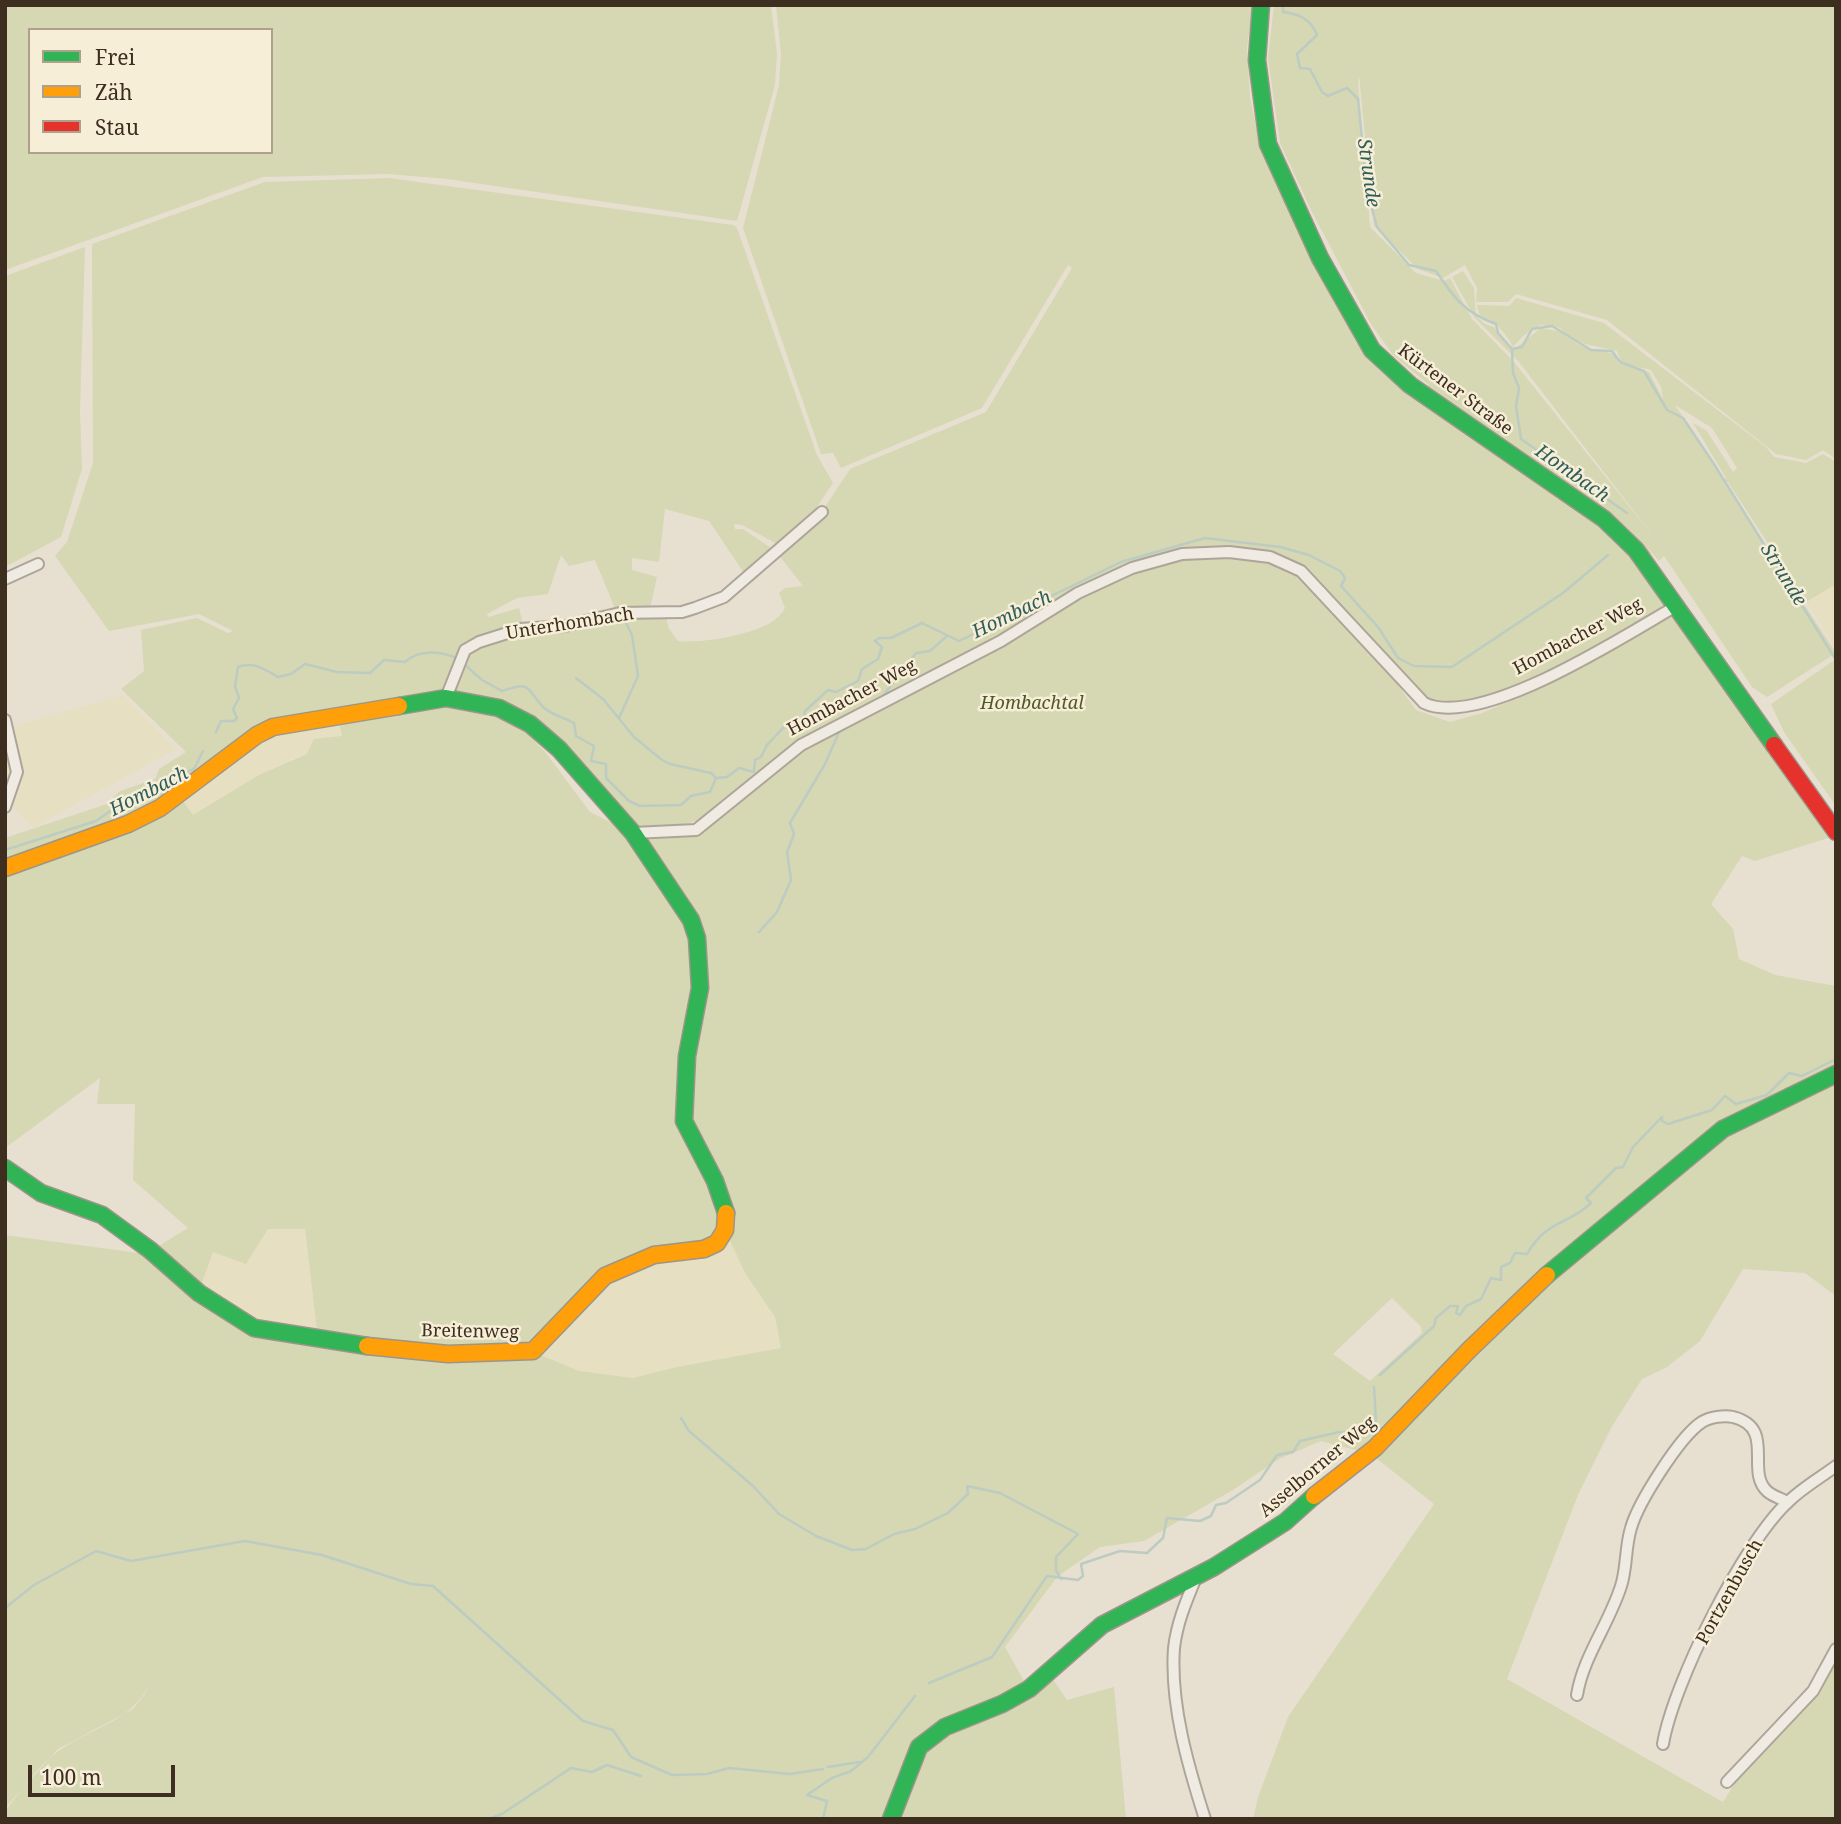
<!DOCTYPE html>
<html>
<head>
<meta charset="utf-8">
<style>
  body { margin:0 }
  #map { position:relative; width:1841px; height:1824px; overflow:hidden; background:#e7e0d1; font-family:"Noto Serif",serif }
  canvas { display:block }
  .frame { position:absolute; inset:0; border:7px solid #3d2e20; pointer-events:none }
  .legend { position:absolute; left:28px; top:28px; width:245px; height:126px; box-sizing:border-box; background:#f7eed8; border:2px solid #ada18e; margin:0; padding:9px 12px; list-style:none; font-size:21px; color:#3d2e20 }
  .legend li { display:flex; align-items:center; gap:14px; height:35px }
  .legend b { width:35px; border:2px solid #ada18e }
  .scale { position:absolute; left:28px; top:1765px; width:147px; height:32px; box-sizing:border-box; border:4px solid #3d2e20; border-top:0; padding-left:9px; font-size:21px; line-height:24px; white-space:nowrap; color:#3d2e20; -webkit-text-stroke:5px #f7eed8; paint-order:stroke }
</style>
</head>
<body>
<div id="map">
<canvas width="1841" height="1824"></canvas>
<div class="frame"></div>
<ul class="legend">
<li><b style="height:9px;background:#30b455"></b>Frei</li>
<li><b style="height:9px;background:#ff9f0a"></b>Zäh</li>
<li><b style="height:9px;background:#e5322d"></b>Stau</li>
</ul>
<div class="scale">100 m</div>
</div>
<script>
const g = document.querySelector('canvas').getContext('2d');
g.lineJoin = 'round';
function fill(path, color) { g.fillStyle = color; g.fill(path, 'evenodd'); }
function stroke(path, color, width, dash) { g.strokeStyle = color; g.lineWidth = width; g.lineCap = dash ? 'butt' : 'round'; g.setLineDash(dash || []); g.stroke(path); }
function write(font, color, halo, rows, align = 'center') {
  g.font = font + ' "Noto Serif",serif'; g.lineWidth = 5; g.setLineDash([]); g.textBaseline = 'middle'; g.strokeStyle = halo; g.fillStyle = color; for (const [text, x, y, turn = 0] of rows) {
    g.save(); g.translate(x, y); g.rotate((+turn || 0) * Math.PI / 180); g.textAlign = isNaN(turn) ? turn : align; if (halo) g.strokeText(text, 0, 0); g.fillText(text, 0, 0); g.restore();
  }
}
fill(new Path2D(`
  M1836,584V648L1806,602Z
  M123,695L176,749L33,828L5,799V722L9,727Z
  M338,717L342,736L259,775L209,808L193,815L180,797L258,737Z
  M268,1229H305L318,1339L254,1327L199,1291L213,1252Z
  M726,1232L745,1273L775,1317L781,1348L677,1367L633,1378L579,1371L536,1353L606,1277Z`), '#e6dfc2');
fill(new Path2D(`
  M5,5H771L777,54L775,85L737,221L447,179L388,174L263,177L5,270ZM30,30H271V152H30Z
  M776,5H1253L1247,47L1250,97L1261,150L1356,342L1379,370L1413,398L1429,385L1393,355L1371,324L1311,210L1280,143L1268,58L1274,5H1836V459L1823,450L1806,460L1776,454L1607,320L1516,294L1508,302H1476L1477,288L1465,265L1443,278L1418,269L1374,226L1359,76L1358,82L1370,227L1416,273L1444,281L1450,278L1472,319L1514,362L1660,545L1519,362L1475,318L1452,277L1463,271L1474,288L1476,316L1485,324L1494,327L1513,350L1541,328L1558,331L1583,347L1615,354L1618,363L1649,372L1663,399L1661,387L1651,370L1621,363L1617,351L1585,344L1569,337L1560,328L1541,325L1523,336L1513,347C1509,339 1501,328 1495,324C1484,317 1479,320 1477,305L1509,306L1516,298L1604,323L1766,447L1774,457L1806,463L1823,454L1836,462V584L1806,602L1728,482H1724L1836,653L1767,697L1752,687L1664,556L1659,561L1647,547L1651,553L1640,566L1667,605C1632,635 1481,714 1437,706C1423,703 1404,685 1392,677L1416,710L1450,722L1482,713L1529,693L1676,614L1828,838L1755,861L1742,856L1711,904L1733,929L1739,959L1775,975L1836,986V1296L1805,1273L1743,1269L1700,1341L1667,1367L1642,1379L1611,1428L1578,1495L1507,1679L1723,1802L1749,1762L1811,1688L1836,1644V1819H1253L1258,1797L1288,1717L1434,1504L1371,1454L1321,1441L1279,1459L1233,1490L1144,1541L1100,1547L1057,1577L1005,1647L1028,1688L917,1746L889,1819H5V1811C22,1790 38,1765 60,1750C94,1726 137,1720 152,1678L145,1694L133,1709L58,1749L5,1808V1235L146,1254L253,1331L536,1353L579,1371L633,1378L677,1367L781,1348L775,1317L745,1273L726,1232L686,1120L700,938L636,833L695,836L736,804L775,759L707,817L672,829H653L634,826L556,741L460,696L282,717L259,727L159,804L5,866V838L107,804L120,791L155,779L159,769L186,752L121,689L144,671L141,630L197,618L228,633L233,631L199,614L109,631L55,556L67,542L93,463L92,244L265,182L389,178L733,225L737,228L817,455L833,483L811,516L781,546L742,525L734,524L735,529H743L771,548L772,554L746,576L709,521L665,509L659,562L632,558V570L657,577L650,608L616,611L595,560L569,566L561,555L548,594L517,598L487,614L488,617L519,608L524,629L665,614L669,629L678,641C703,644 775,633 785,608L779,593L785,588L803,586L778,554L828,509L823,510L850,469L986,412L1072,268L1068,265L982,408L841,468L833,453L821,454L743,228L779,85L781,54ZM1675,405L1712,428L1737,468L1733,472L1707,431L1693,423L1726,478L1724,481ZM1392,1298L1421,1327L1422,1333L1370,1381L1333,1354Z
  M85,247L80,411L82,469L61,537L5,567V276Z
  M1836,659V806L1784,732L1771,704Z
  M413,704L467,707L518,724L546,753L590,812L630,832L688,921L697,987L681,1121L725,1212L716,1241L605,1274L534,1349L448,1351L318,1339L305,1229H268L246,1264L213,1252L199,1291L152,1250L188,1228L133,1180L135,1104H97L100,1078L5,1148V873L180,797L193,815L259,775L307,754L314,739L342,736L338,717Z
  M1050,1675L1067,1700L1114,1687L1126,1819H893L920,1749Z`), '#d6d7b3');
stroke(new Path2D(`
  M1283,5V12C1299,14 1311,19 1317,35L1297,54L1300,68L1310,69L1322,92L1328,96L1347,88L1358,99L1367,190L1377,227L1409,265L1436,271C1454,298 1465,313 1496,324L1498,333L1512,349L1522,347L1532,329L1552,326L1591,350L1612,351L1620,362L1644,371L1667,410L1683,418L1714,464L1836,660
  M1512,350L1513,373L1519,388L1516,406L1521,439L1627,513
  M464,664L482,680L502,691C532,681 525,687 543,707C550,714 565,718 574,723L576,736L594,746L591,761L606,764V778L629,801L640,806L681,805L691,796L710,792L716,778L727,777L739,768L754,772L755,760L761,757L767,745L784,727L802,730L805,711L828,690L836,692L858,681L862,669L878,659L882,647L875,641L879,638H891L922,623L959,641L1121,562L1205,538L1280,547L1309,555L1340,571L1345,578L1341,586L1378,627L1398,658L1414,666L1452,667L1563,593L1608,555
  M576,678L603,699L634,737L662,760L670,764L711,773L716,778
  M882,697L916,653L930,651L947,636
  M619,718L638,676L632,635L626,623
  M216,732L221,721H234L237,718L233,709L239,698L235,686L238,667C253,661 264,669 278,677L291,674L305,664L337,672L370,673L384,660L405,662C419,649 440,651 457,658
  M5,850L96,821L116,807L134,802L144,791L178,781L185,773L194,769L203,751
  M759,932L777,912L791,880L787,852L794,834L790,823L825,764L840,730
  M1380,1375L1434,1326L1436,1318L1450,1306H1458L1456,1313L1460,1315L1466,1306L1481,1299L1491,1278L1501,1280V1267L1510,1263L1515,1253L1527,1254C1547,1219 1567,1226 1591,1203L1586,1198L1616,1168L1623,1167L1633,1147L1662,1117V1121L1668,1124L1712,1110L1725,1096L1736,1104L1767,1095L1789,1073L1802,1076L1836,1059
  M681,1418L689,1431L753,1486L779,1514L816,1536L852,1550L866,1549L894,1534L915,1529L948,1513L968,1494L967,1486L1000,1493L1078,1534L1056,1557V1570L1061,1579
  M5,1608L34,1585L96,1551L131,1561L245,1541L322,1555L411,1584L433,1586L583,1721L613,1730L631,1757L672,1775L707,1774L729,1768L790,1774L823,1769
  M929,1683L992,1657L1047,1576L1078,1580L1083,1576L1081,1564L1120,1551L1147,1553L1163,1538L1167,1518L1200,1521L1211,1516L1216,1505L1226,1503L1260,1480L1277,1455L1293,1452L1300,1441L1339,1432H1357L1366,1424L1376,1421L1374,1387
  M828,1767L859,1762
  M489,1819L502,1814L571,1768L592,1772L607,1765L641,1776
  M823,1819L827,1801L807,1795L832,1778L851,1771L868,1757L915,1696`), '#bcccc2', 2.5);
const street = new Path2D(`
  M5,579L38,564
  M446,698L465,650L479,642L520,629L565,626L620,613L682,612L695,608L724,597L822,512
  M5,720L17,772L5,807
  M633,833L696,830L801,745L1001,641L1078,593L1132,568L1182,554L1229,552L1270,557L1301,571L1424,703C1481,730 1625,635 1678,605
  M1197,1575C1187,1599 1177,1622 1174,1648C1170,1704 1188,1766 1205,1819
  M1577,1695C1583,1657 1609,1624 1621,1586C1627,1568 1625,1547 1631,1528C1638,1503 1680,1436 1702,1422C1710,1417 1724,1415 1733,1417C1777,1428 1744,1472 1768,1492C1773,1496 1782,1499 1787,1502
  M1663,1744C1673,1684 1743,1543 1788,1502C1802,1488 1820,1478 1836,1466
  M1727,1782L1813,1691L1836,1649`);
const fast = new Path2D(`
  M1261,5L1257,60L1268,144L1320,258L1372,350L1410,385L1604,519L1636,550L1774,745
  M399,706L446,698L499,708L530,724L559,749L633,833L691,920L697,938L700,988L687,1056L684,1121L715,1181L726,1213
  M5,1168L41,1193L102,1215L150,1250L199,1293L254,1328L367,1346
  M1547,1275L1723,1129L1836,1074
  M891,1819L919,1747L945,1727L1002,1704L1029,1689L1102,1625L1214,1567L1285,1522L1314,1496`);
const slow = new Path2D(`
  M5,868L128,824L160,808L257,735L273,727L399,706
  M367,1346L448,1354L533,1351L605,1276L654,1255L704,1249L717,1243L725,1230L726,1213
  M1314,1496L1375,1448L1469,1350L1547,1275`);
const jam = new Path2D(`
  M1774,745L1836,832`);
stroke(street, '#ada599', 14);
stroke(fast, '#9c958a', 19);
stroke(slow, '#9c958a', 19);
stroke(jam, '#9c958a', 19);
stroke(street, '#efebe3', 10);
stroke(fast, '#30b455', 16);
stroke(slow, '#ff9f0a', 16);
stroke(jam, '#e5322d', 16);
write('18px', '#3d2e20', '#f7eed8', [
  ["Kürtener Straße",1455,390,37],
  ["Unterhombach",570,624,-9],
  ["Hombacher Weg",1578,637,-28],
  ["Hombacher Weg",852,698,-28],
  ["Breitenweg",470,1332,1],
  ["Asselborner Weg",1318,1467,-40],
  ["Portzenbusch",1730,1592,-61]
]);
write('italic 18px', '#4d5a26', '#f7eed8', [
  ["Hombachtal",1032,704]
]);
write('italic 19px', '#2f5d5a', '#f7eed8', [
  ["Strunde",1368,173,82],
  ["Hombach",1572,474,35],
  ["Strunde",1783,575,58],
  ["Hombach",1012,615,-26],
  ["Hombach",149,792,-27]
]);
</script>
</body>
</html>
